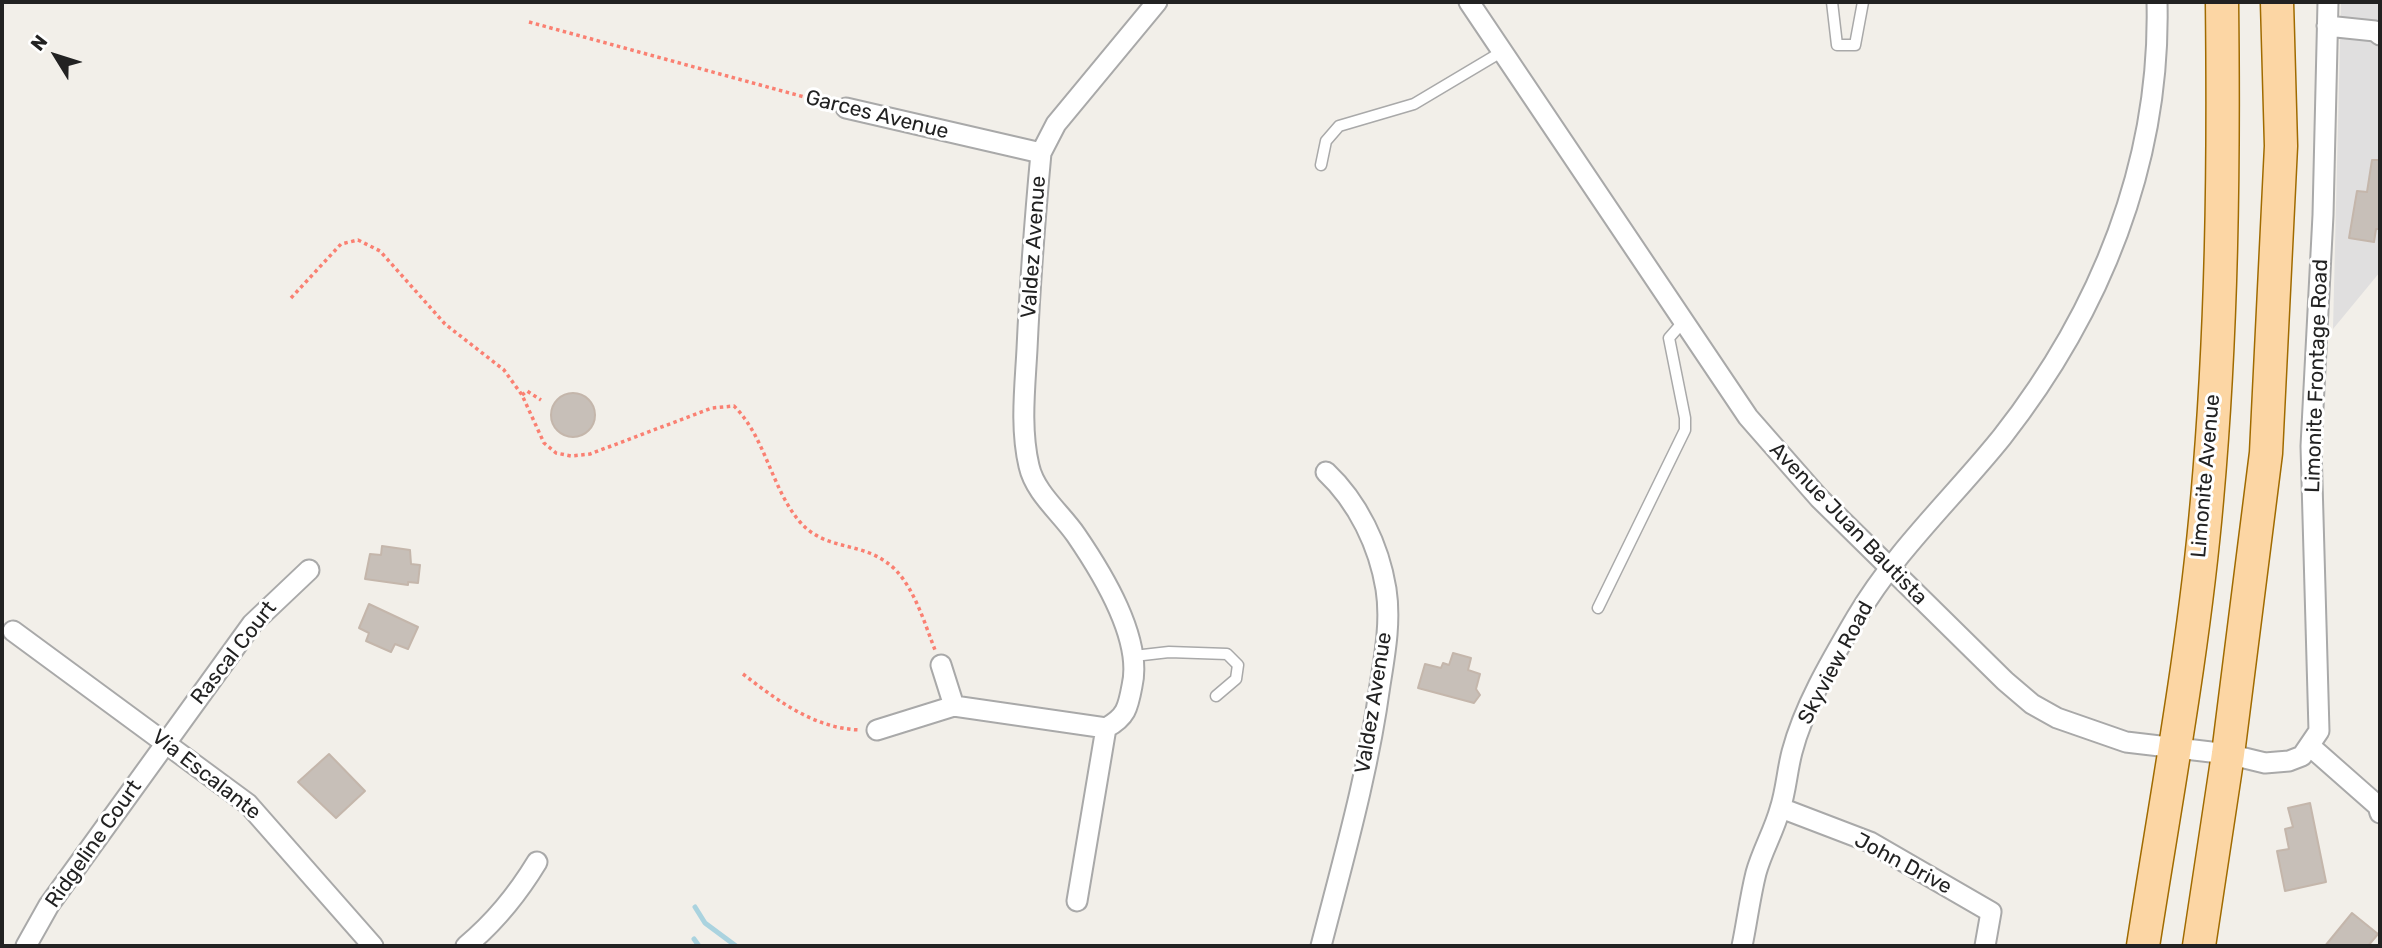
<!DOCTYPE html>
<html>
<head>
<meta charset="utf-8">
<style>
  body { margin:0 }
  #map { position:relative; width:2382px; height:948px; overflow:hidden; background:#f2efe9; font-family:Rubik,sans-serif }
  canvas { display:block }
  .frame { position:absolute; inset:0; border:4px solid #222; pointer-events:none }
  .north { position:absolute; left:21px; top:21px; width:70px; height:70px; -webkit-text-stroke:5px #fff; paint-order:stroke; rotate:308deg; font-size:19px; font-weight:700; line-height:28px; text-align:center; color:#222 }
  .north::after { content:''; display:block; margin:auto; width:24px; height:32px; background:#222; clip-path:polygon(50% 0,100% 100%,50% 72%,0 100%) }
</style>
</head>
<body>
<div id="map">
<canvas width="2382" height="948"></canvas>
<div class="frame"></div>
<div class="north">N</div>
</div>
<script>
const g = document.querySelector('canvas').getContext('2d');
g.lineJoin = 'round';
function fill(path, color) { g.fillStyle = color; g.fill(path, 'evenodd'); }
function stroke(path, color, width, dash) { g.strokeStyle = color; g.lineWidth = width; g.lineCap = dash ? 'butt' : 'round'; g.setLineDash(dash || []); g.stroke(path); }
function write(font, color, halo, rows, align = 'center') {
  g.font = font + ' Rubik,sans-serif'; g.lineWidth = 6; g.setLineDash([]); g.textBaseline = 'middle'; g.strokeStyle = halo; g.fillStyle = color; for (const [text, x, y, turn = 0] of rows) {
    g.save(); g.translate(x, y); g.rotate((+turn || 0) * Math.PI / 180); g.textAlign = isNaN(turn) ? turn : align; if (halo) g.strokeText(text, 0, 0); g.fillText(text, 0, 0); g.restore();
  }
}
fill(new Path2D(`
  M2341,2H2380V272L2333,329Z`), '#e0dfdf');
stroke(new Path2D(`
  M695,907L705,923L736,946
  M694,939L699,946`), '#aad3df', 5);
const building = new Path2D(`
  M2372,160H2380V229H2376L2374,242L2349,238L2357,191L2367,192Z
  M551 415a22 22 0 1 1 44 0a22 22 0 1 1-44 0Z
  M382,546L410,550L411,564L420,565L418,583L408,582V585L365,579L370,554L381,555Z
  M369,604L418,627L408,649L395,644L391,652L366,641L369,633L359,628Z
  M1453,653L1471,658L1468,670L1480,674L1476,689L1480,695L1474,703L1418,688L1425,664L1441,668L1443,663L1449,665Z
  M329,754L365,791L336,818L298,782Z
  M2310,803L2326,882L2285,891L2277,851L2289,849L2285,829L2293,827L2288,808Z
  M2352,913L2378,934L2368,946H2325Z`);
fill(building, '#c7bfb8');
stroke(building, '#c4b6ab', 2);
const service = new Path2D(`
  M1832,2L1837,45H1855L1863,2
  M1321,165L1326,141L1339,126L1414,104L1503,51
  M1598,608L1685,430V418L1669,338L1683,322
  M1134,656L1169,652L1227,654L1238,665L1236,679L1216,696`);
const minor = new Path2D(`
  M1469,2L1748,417L1819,498L2005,681L2032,704L2057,718L2126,742L2228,754L2265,763L2289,761L2302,756L2319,731L2311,446L2323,215L2328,2
  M2327,26L2375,31L2380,35
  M846,108L1041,153L1056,124L1157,2
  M13,631L248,804L373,946
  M941,665L954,706L1106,728C1126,717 1128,708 1132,686C1143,639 1102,573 1076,535C1061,513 1035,493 1029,466C1020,428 1025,387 1027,349C1030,283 1035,218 1041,153
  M877,730L954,706
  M2311,747L2378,806L2380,813
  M1781,808L1870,842L1991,912L1985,946
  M1077,901L1106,728
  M26,946L49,905L252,624L309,570
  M466,946C495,922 517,895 537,862
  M1321,946C1343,860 1368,774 1380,685C1385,654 1391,621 1386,589C1379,546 1358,502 1326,472
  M1742,946C1747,922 1750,897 1756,873C1762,851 1774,831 1780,809C1786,791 1787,771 1792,752C1804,706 1832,659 1856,618C1896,550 1953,498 2002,437C2100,312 2161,163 2157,2`);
const primary = new Path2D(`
  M2143,946C2166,798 2194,649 2207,500C2222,334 2224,168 2222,2
  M2199,946L2228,754L2266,453L2281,146L2277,2`);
stroke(service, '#a9a9a9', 13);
stroke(minor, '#a9a9a9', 23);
stroke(primary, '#a06b00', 35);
stroke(new Path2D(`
  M529,22L830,104
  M291,298L341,244L358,240L380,251L445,324L504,370L522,395L544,443L556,453L571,456L590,454L712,408L734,406C766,438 771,488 800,522C824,550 859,542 886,562C912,579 924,622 935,650
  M522,395L527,391L541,400
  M743,674C778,701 815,729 861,730`), '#fa8072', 3.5, [3.5, 3.5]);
stroke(service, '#fff', 10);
stroke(minor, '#fff', 19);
stroke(primary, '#fcd6a4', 32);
write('21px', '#222', '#fff', [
  ["Garces Avenue",877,115,14],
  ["Valdez Avenue",1034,247,-86],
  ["Limonite Frontage Road",2317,376,-88],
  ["Limonite Avenue",2206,476,-85],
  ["Avenue Juan Bautista",1848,524,46],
  ["Rascal Court",234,653,-52],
  ["Skyview Road",1836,663,-62],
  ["Valdez Avenue",1374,703,-81],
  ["Via Escalante",206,775,38],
  ["Ridgeline Court",94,844,-55],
  ["John Drive",1903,864,28]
]);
</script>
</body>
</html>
